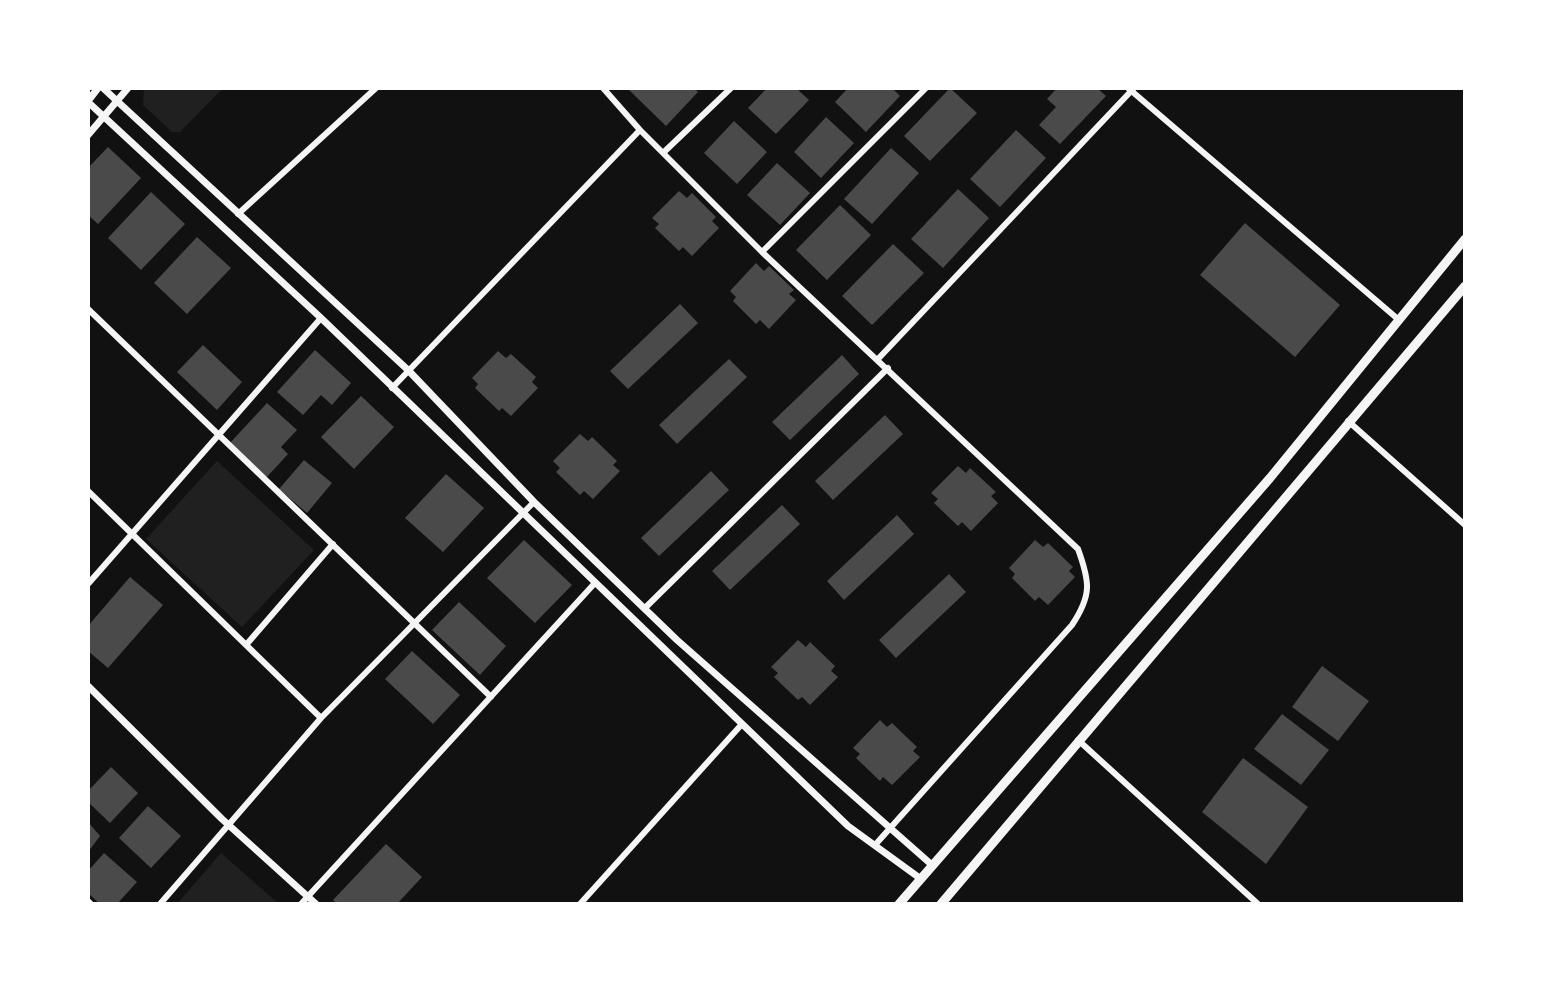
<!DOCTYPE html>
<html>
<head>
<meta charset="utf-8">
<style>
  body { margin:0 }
  #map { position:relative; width:1553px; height:992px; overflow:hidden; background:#111; font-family:Montserrat,sans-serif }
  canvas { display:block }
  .frame { position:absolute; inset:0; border:90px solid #fff; pointer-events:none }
</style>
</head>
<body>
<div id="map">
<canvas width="1553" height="992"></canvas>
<div class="frame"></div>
</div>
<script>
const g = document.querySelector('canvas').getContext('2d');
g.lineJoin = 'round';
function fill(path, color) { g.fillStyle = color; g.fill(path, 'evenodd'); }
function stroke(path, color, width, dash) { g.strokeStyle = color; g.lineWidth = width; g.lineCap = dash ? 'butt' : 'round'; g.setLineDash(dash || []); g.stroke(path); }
fill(new Path2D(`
  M144,88H223L180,132H172L143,105Z
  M217,461L314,550L242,627L146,539Z
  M221,853L279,904H177Z`), '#202020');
fill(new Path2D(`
  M627,88H694L698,92L666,126Z
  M767,88H796L809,100L776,134L748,108Z
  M848,88H892L900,96L866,132L835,102Z
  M950,88L977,113L930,161L904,136Z
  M1057,88H1097L1106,96L1060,144L1039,125L1056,107L1047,99Z
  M826,117L854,143L821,178L794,152Z
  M734,121L767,152L737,184L704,153Z
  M1016,130L1046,158L1000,207L970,179Z
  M108,147L141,178L98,224L88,215V168Z
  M891,148L919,173L872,224L844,199Z
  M777,163L810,193L780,225L747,195Z
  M958,189L989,218L943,268L911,239Z
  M679,191L687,198L692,193L716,217L712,221L719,228L692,256L683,247L679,251L655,228L659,224L652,218Z
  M151,192L185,224L141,270L108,238Z
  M840,205L871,235L827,280L796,250Z
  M1245,223L1340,305L1295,357L1200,275Z
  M197,237L231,268L187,314L154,283Z
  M893,244L924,273L872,325L842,296Z
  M756,263L764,271L769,266L794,290L789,294L796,300L769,329L760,320L756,324L733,301L736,297L730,291Z
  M680,304L698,323L628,389L610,371Z
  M203,345L242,382L217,410L177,372Z
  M315,350L351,383L332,405L321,395L303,415L277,392Z
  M498,351L506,358L511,354L536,377L532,382L538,388L511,416L502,408L499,411L475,388L478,384L472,378Z
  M842,355L859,374L790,440L772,422Z
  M729,359L747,377L677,444L659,425Z
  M361,396L394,427L354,469L321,437Z
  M267,403L297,430L281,447L288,454L266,478L229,444Z
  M885,415L903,434L833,500L815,481Z
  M580,434L588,441L592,437L617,461L613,465L620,471L593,499L584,491L580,495L556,472L560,468L553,461Z
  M304,460L332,483L307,513L279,489Z
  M958,466L966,473L970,468L996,492L991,496L998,503L971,531L962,522L958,526L934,503L938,499L931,493Z
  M711,471L729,490L659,556L641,538Z
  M446,474L484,508L443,552L405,518Z
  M782,505L800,524L730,590L712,571Z
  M897,515L914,534L844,600L827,581Z
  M524,540L572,585L535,623L487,578Z
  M1035,540L1043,547L1048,543L1073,567L1069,571L1075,577L1048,605L1039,597L1035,601L1012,578L1015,574L1009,568Z
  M949,574L966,592L896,658L879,640Z
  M130,577L163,605L108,668L88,651V626Z
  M459,602L506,646L480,675L432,630Z
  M798,640L806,647L810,642L835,666L831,671L838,677L810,705L802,697L798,700L774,677L778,673L771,667Z
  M412,651L460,695L433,724L385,679Z
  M1322,666L1369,701L1338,741L1292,707Z
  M1282,714L1329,750L1301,785L1254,749Z
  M880,720L887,727L892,723L917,747L913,751L920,757L892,785L883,777L880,781L856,758L860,754L853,748Z
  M1243,758L1308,807L1266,864L1202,812Z
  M111,767L138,793L110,823L88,802V791Z
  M148,806L181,836L151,868L119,838Z
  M88,822L100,836L88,852Z
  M386,844L422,877L397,904H337L333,900Z
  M104,853L137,882L117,904H100L88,893V871Z`), '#4a4a4a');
stroke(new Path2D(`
  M603,88L640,130L762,252L1078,549C1090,582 1092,595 1072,625L875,845
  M1128,88L1399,320
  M663,153L731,88
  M238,214L376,88
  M762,252L926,88
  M88,309L491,697
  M878,359L1134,88
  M392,388L640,130
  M1348,421L1465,525
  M88,491L321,718
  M88,584L321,318
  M645,608L888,368
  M246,645L333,544
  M1078,740L1258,904
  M88,901L91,904
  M160,904L321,718L534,502
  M301,904L594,584
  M580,904L742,724`), '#f5f5f5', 6);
stroke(new Path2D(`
  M103,88L408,370L534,502L677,640L932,865
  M88,101L98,88
  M88,102L321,318L848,826L921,879
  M88,135L128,88
  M88,686L222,819L316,904`), '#f5f5f5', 7);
stroke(new Path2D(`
  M899,904L1270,478L1465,239
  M941,904L1465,286`), '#f5f5f5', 9);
</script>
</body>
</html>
